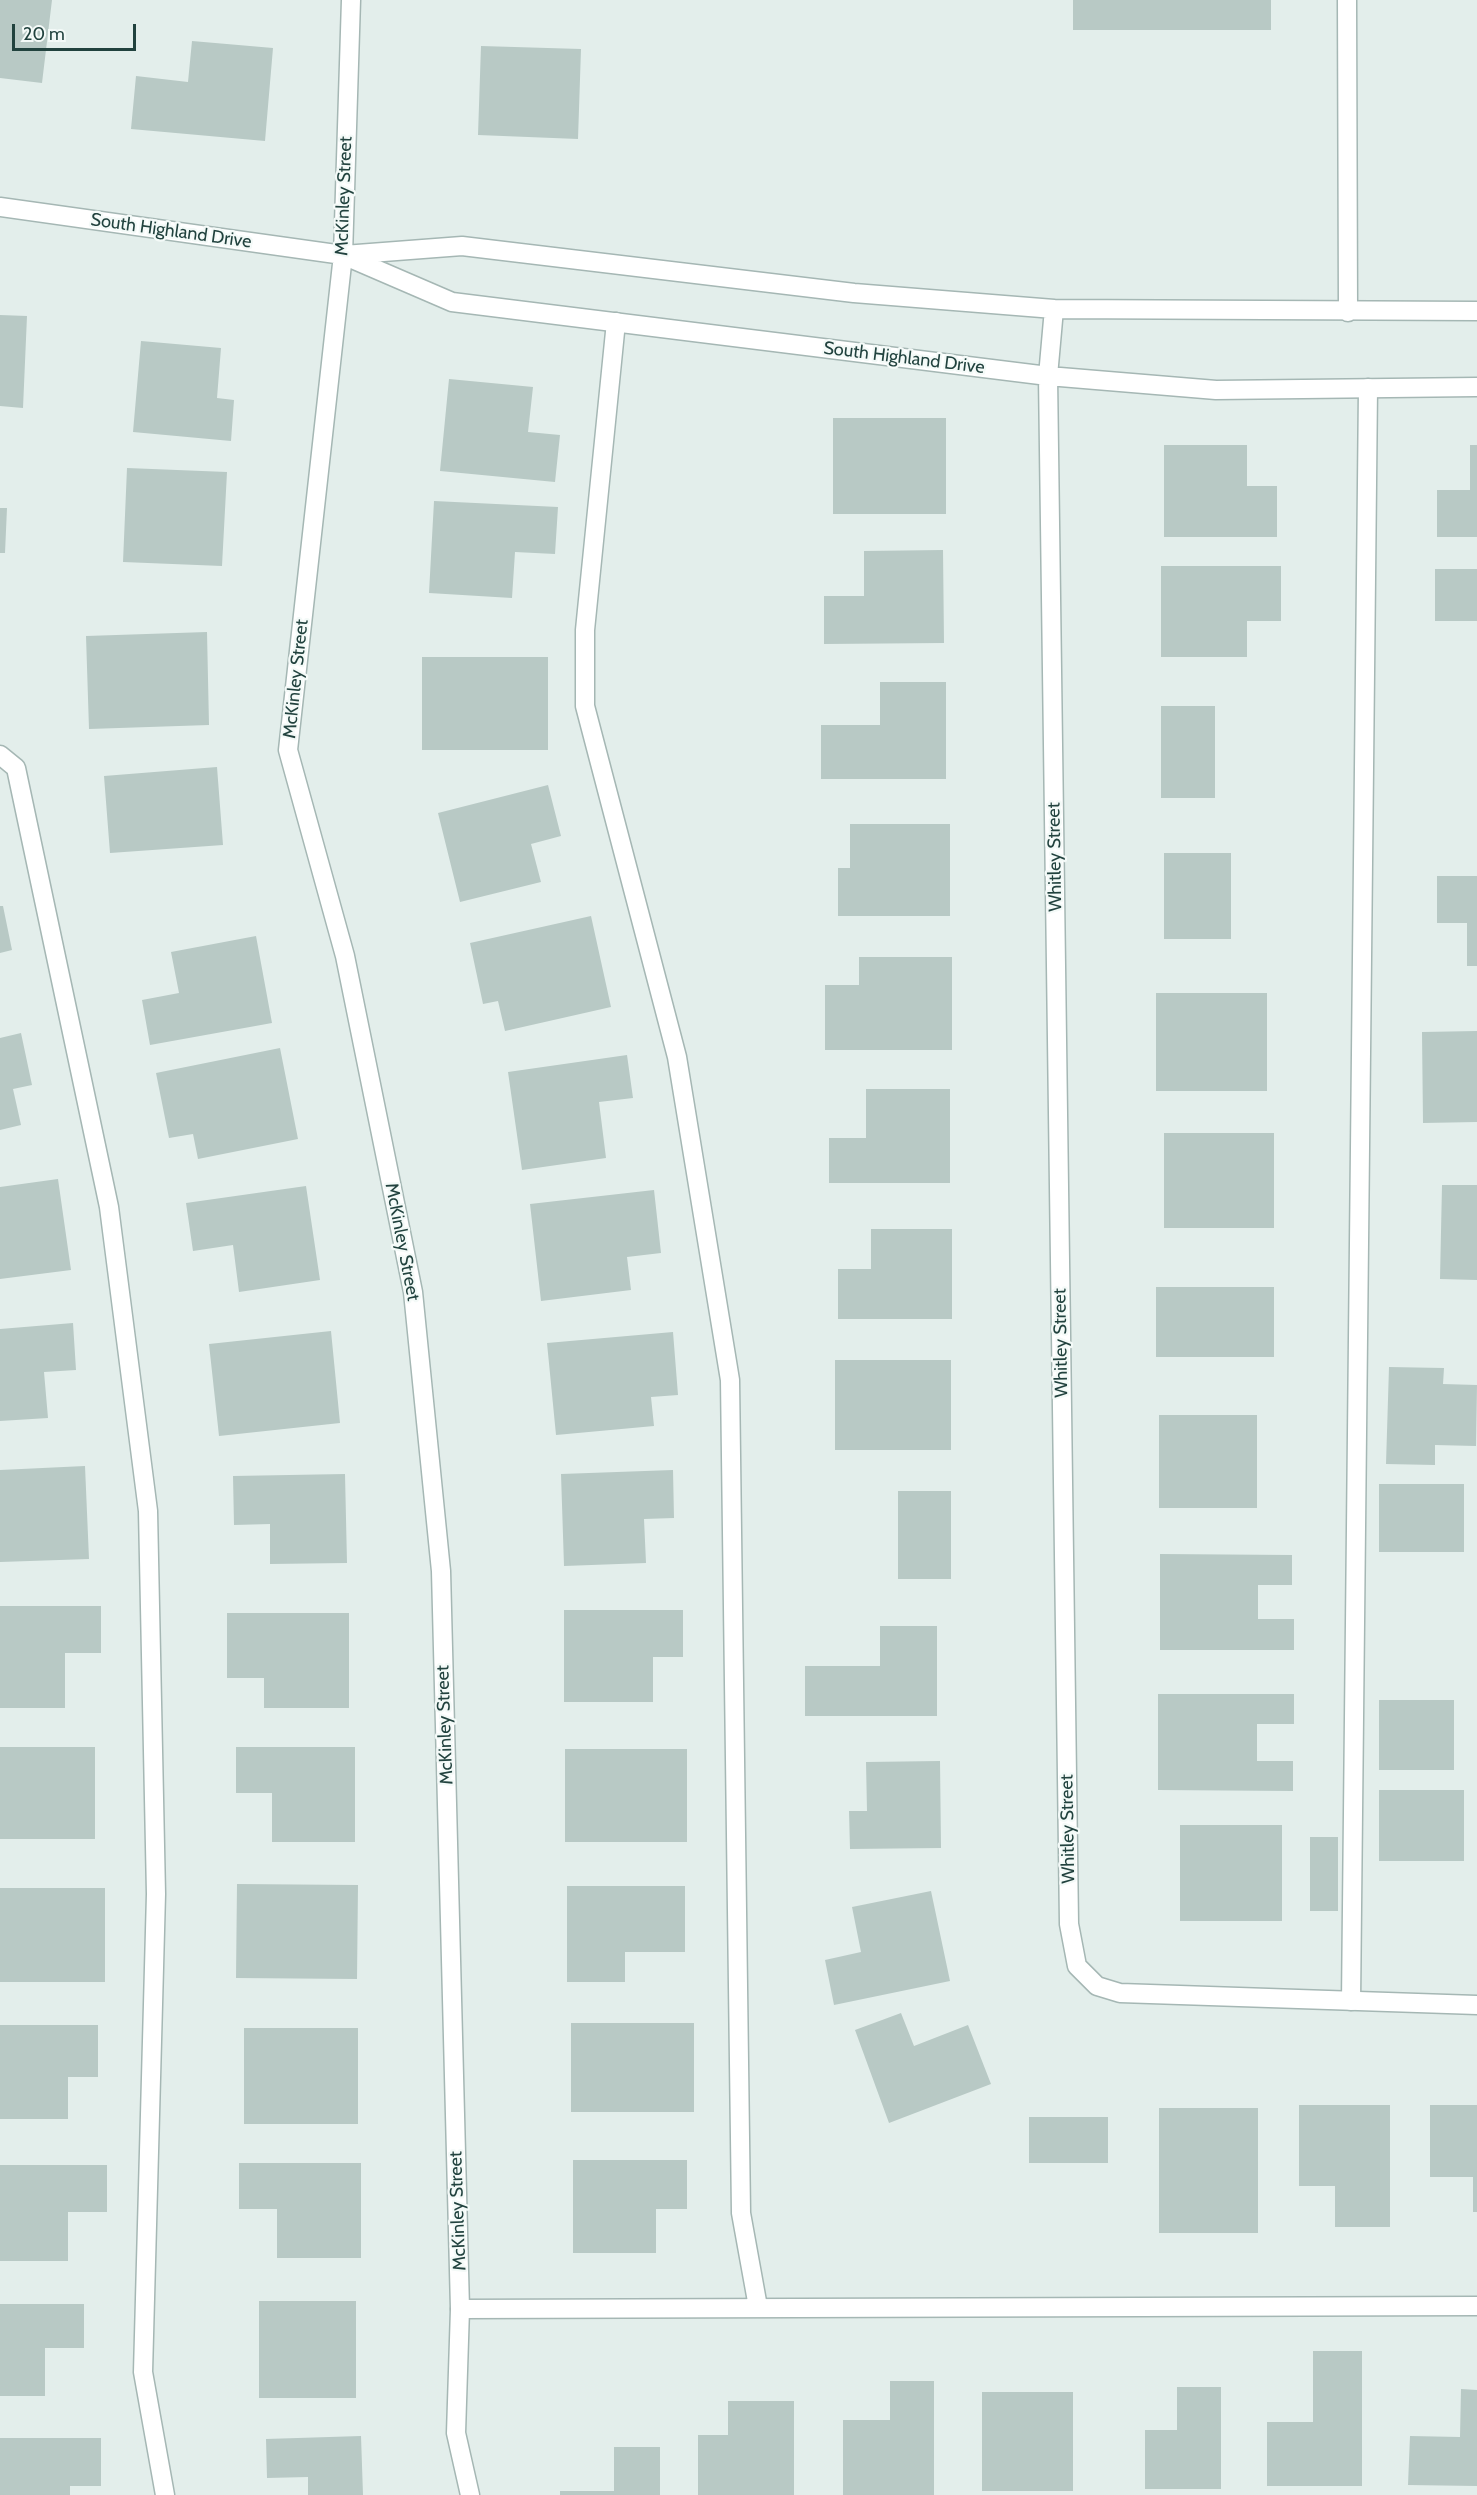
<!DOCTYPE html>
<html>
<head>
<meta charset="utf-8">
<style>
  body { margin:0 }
  #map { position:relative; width:1477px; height:2495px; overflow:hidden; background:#e3eeeb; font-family:Cabin,sans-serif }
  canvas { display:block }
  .scale { position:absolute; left:12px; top:24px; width:124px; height:27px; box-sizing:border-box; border:3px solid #21423e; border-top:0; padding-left:8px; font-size:18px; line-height:21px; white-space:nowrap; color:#21423e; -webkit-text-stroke:4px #f4faf8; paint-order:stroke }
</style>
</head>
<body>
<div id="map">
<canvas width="1477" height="2495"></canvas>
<div class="scale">20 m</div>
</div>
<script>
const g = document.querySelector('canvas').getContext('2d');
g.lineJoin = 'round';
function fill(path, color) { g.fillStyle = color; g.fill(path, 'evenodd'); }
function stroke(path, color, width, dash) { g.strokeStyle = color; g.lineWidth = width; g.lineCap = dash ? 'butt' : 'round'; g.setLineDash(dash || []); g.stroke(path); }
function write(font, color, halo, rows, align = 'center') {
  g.font = font + ' Cabin,sans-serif'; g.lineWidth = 4.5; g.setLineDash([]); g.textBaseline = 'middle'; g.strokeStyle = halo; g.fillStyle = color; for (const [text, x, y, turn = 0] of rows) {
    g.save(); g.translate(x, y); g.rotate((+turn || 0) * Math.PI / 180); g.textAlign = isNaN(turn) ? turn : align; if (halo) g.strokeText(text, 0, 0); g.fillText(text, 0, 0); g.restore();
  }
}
fill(new Path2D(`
  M0,0H52L42,83L0,78Z
  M1073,0H1271V30H1073Z
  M192,41L273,48L265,141L131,129L136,76L188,82Z
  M481,46L581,49L578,139L478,135Z
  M0,315L27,316L23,408L0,406Z
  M141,341L221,348L217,398L234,400L231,441L133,432Z
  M449,379L533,387L528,432L560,435L555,482L440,471Z
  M833,418H946V514H833Z
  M1164,445H1247V486H1277V537H1164Z
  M1470,445H1477V537H1437V490H1470Z
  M127,468L227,472L222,566L123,562Z
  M434,501L558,507L555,554L515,552L512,598L429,593Z
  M0,508H7L5,553H0Z
  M943,550L944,643L824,644V596H864V551Z
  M1161,566H1281V621H1247V657H1161Z
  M1435,569H1477V621H1435Z
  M207,632L209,725L89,729L86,636Z
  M422,657H548V750H422Z
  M880,682H946V779H821V725H880Z
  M1161,706H1215V798H1161Z
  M217,767L223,845L110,853L104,776Z
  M548,785L561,836L531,844L541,882L460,902L438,813Z
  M850,824H950V916H838V868H850Z
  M1164,853H1231V939H1164Z
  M1437,876H1477V966H1467V923H1437Z
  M0,906H3L12,950L0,953Z
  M591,916L611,1007L505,1031L498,1001L483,1004L470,943Z
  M256,936L272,1023L150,1045L142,1000L179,993L171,952Z
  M859,957H952V1050H825V985H859Z
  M1156,993H1267V1091H1156Z
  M1477,1031V1122L1423,1123L1422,1032Z
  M21,1033L32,1085L13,1089L21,1125L0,1130V1038Z
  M280,1048L298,1139L198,1159L193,1134L169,1138L156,1073Z
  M627,1055L633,1098L599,1102L606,1158L522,1170L508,1072Z
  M866,1089H950V1183H829V1138H866Z
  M1164,1133H1274V1228H1164Z
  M58,1179L71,1270L0,1279V1187Z
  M1442,1185H1477V1280L1440,1279Z
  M306,1186L320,1280L239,1292L233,1245L193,1251L186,1203Z
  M654,1190L661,1253L627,1257L631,1290L541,1301L530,1204Z
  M871,1229H952V1319H838V1269H871Z
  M1156,1287H1274V1357H1156Z
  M73,1323L76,1370L44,1372L48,1418L0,1421V1329Z
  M331,1331L340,1423L219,1436L209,1344Z
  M673,1332L678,1395L651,1397L654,1426L556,1435L547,1343Z
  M835,1360H951V1450H835Z
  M1389,1367L1444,1368L1443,1384L1477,1385L1476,1446L1435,1445V1465L1386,1464Z
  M1159,1415H1257V1508H1159Z
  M85,1466L89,1559L0,1562V1470Z
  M673,1470L674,1518L644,1519L646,1563L564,1566L561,1474Z
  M345,1474L347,1563L270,1564V1524L234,1525L233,1476Z
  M1379,1484H1464V1552H1379Z
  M898,1491H951V1579H898Z
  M1160,1554L1292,1555V1585H1258V1619H1294V1650H1160Z
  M0,1606H101V1653H65V1708H0Z
  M564,1610H683V1657H653V1702H564Z
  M227,1613H349V1708H264V1678H227Z
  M880,1626H937V1716H805V1666H880Z
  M1158,1694H1294V1724H1257V1761H1293V1791L1158,1790Z
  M1379,1700H1454V1770H1379Z
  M0,1747H95V1839H0Z
  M236,1747H355V1842H272V1793H236Z
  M565,1749H687V1842H565Z
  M940,1761L941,1848L850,1849L849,1811H867L866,1762Z
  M1379,1790H1464V1861H1379Z
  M1180,1825H1282V1921H1180Z
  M1310,1837H1338V1911H1310Z
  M237,1884L358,1885L357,1979L236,1978Z
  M567,1886H685V1952H625V1982H567Z
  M0,1888H105V1982H0Z
  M931,1891L950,1981L834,2005L825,1960L861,1952L852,1907Z
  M901,2013L914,2046L968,2025L991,2084L889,2123L855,2030Z
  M571,2023H694V2112H571Z
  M0,2025H98V2077H68V2119H0Z
  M244,2028H358V2124H244Z
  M1299,2105H1390V2227H1335V2186H1299Z
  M1430,2105H1477V2212H1473V2177H1430Z
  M1159,2108H1258V2233H1159Z
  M1029,2117H1108V2163H1029Z
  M573,2160H687V2209H656V2253H573Z
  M239,2163H361V2258H277V2209H239Z
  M0,2165H107V2212H68V2261H0Z
  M259,2301H356V2398H259Z
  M0,2304H84V2348H45V2396H0Z
  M1313,2351H1362V2486H1267V2422H1313Z
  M890,2381H934V2495H843V2420H890Z
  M1177,2387H1221V2489H1145V2430H1177Z
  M1461,2389L1477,2390V2486L1408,2485L1410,2436L1460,2437Z
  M982,2392H1073V2491H982Z
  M728,2401H794V2495H698V2435H728Z
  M361,2436L363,2495H308V2477L267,2478L266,2439Z
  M0,2438H101V2486H70V2495H0Z
  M614,2447H660V2495H560V2491H614Z`), '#b8c9c5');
const service = new Path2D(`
  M1347,0L1348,312
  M616,322L585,630V706L677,1057L730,1380L741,2213L758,2307
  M0,755L16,768L109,1207L148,1511L156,1894L143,2372L165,2495
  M1351,2001L1368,388
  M460,2309L1477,2306`);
const minor = new Path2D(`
  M351,0L343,255L288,750L345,956L413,1292L441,1571L460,2309L456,2433L470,2495
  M0,207L343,255L452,302L1048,376L1216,390L1477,387
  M344,255L462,246L854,293L1054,309L1477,311
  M1054,309L1048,376L1069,1924L1077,1966L1097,1986L1120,1993L1477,2005`);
stroke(service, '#a5b7b4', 21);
stroke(minor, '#a5b7b4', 21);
stroke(service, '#fff', 18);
stroke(minor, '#fff', 18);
write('18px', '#21423e', '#f4faf8', [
  ["McKinley Street",344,196,-88],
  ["South Highland Drive",171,231,8],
  ["South Highland Drive",904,358,7],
  ["McKinley Street",296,679,-84],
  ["Whitley Street",1055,857,-91],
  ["McKinley Street",402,1242,79],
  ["Whitley Street",1061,1343,-91],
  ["McKinley Street",445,1725,-92],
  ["Whitley Street",1068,1829,-91],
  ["McKinley Street",458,2211,-92]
]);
</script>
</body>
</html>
